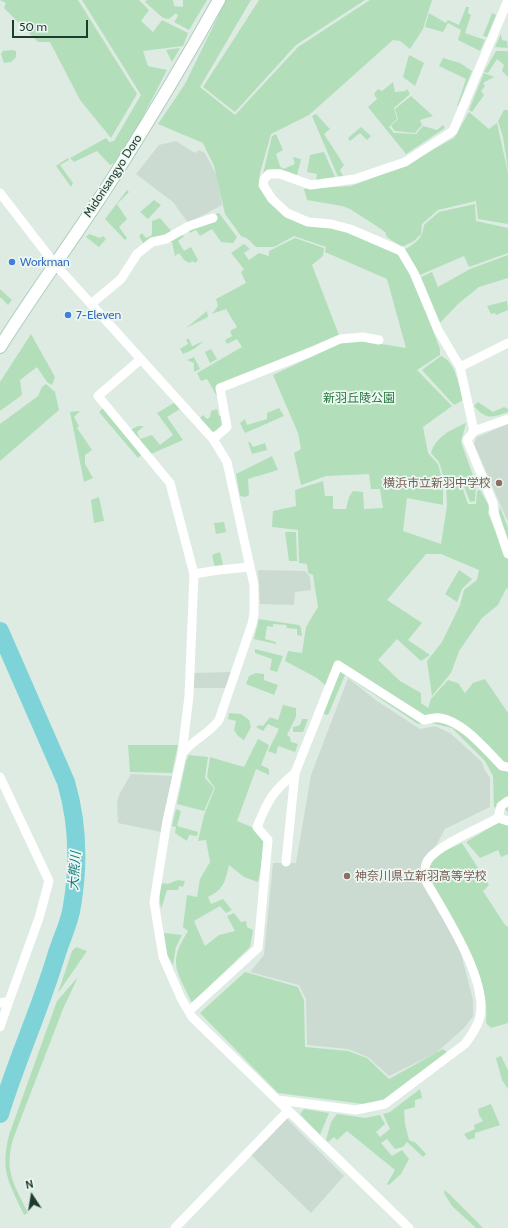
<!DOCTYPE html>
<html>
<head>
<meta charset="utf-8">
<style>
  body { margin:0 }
  #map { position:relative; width:508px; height:1228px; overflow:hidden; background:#ddebe3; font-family:Cabin,sans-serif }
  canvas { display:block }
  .north { position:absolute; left:12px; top:1176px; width:40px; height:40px; -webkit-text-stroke:3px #edf7f1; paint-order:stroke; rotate:348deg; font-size:11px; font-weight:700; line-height:16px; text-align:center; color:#1d3c30 }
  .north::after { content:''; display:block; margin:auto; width:14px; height:18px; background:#1d3c30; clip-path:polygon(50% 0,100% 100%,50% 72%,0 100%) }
  .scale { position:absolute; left:12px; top:20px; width:76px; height:18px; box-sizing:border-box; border:2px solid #1d3c30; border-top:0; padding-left:5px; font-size:12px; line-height:14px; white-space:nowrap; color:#1d3c30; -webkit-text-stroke:3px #edf7f1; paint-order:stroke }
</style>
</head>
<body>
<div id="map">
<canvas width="508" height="1228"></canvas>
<div class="north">N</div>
<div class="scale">50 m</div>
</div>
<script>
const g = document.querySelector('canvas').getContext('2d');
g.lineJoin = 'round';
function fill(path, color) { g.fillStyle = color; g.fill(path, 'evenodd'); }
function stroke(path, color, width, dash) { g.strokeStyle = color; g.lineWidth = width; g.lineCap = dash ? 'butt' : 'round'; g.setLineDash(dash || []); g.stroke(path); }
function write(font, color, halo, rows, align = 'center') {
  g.font = font + ' Cabin,"Noto Sans JP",sans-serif'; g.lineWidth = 3.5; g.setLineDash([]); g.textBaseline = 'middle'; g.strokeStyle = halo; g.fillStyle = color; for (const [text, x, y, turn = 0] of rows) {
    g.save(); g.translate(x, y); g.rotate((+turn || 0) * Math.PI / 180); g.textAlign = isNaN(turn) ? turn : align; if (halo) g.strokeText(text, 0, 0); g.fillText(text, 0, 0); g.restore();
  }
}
fill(new Path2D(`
  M176,141L195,153L199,150L205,153L217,176L222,205L188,223L173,202L136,174L159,145Z
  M508,424V522L474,444L477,437Z
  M258,570L305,571L310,577L311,590L295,592L294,605L260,604Z
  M232,672L226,688H192L193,673Z
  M348,678L377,701L420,729L435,726L450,733L482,762L484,769L490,778V807L445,829L434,849L473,1000V1016L464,1028L436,1053L389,1076L368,1057L348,1049L307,1045L306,999L299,985L250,972L264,955L273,863H296L311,775Z
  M131,774L172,776L161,832L118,823L117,803L119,795Z
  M286,1118L344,1176L311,1213L251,1155Z`), '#cbdbd2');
fill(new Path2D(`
  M0,0H78L137,94L111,138L80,100L50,42H38L4,8L6,3Z
  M82,0H139L149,10L141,21L153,32L162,20L188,33L183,46L143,51L148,66L167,70L121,159L110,165L97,151L74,162L70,158L106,138L109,142L114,141L141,95Z
  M147,0H173L174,6L183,7V0H207L189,30L174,22L178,16L176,13L169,19L163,18L145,2Z
  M226,0H251L200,87L235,115L298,47L370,0H432L423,29L410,49L400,41L393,40L309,115L271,134L260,173L259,184L285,215L334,227L398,253C412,245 422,242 424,225L439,212L475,204L476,221L508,228V253L469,267L464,256L413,278L440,349V355L417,370L452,406L423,427L428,453L438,464L443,483V505L407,498L403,531L441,544L447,506L446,485L460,481L468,504H476L477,491L480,490L489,506L488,513L495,530L502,525L499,513L500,507L508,528V588L506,589L498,605L482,618L459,651L451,673L432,696L427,661L442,642L460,605L464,590L477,580L479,570L441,554H426L387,600L422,623L408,640L430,655L421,661L397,639L378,660L400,681L421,693V703L428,708L431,699L448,680L458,683L465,693L473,683L485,679L508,713V813L506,810L494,807L493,776L485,761L452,728L427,722L418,724L345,675L328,715L315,712L326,686L317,678L285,661L288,651L302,653L306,627L318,607L313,575L308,573L307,564L299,563L298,530L272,527L273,511L296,506L295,490L323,481L325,496H333V509H346L349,497L353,491L363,492L364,509L383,508L380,489H371L369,474L326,476L301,485L294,453L301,449L298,433L273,375L343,342L357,340L406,348L387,279L325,252L326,247L294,236L274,247H256L248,239L241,236L225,214L214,166L203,143L158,124L185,84Z
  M259,0H365L296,45L235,112L203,87Z
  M466,7H469L468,13L471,15L465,33L485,40L480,51L458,40L461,30L448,23L443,32L425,27L429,13L446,23L448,20L459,25Z
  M492,13L496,15L487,37L483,36Z
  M501,34L502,40L507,41L508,48L495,47Z
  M180,48L172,62L166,50Z
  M12,50L16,51V57L11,62L4,63L1,54L3,51Z
  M496,51H508V77L502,71L504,65L497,59L488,73L484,72Z
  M409,55L424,63L415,86L403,77Z
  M443,58L460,63L472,71L458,106H457L466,79L439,66Z
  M484,73L494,77L483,83L485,86L481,91L484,95L472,112L469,110Z
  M393,82L395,92L405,91L407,89L410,94L394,108L397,119L389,127L394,133L416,134L423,126L437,130L443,125L445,128L406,154L368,107L377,99L374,94L378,89L382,91Z
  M411,96L433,116L420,120L422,125L415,133L395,131L391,126L398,119L395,109Z
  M504,110H508V170L503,137L498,121Z
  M469,112L489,129L497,123L508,173V224L478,219L476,201L438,210L422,224L421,234L414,241L402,247L387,237L385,232L378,227L350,209L342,206L307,200L304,189L351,186L399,168L454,138Z
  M316,114L330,129L324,134L344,165L340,170L343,176L338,177L312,116Z
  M361,127L371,136L367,140L360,133L350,141L348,138Z
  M276,134L283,150L276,154L280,166L283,169L295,164L293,157L301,159L297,175C285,171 273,164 263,174L272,136Z
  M324,152L335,177L326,181L316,180L317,174L307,172L310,155Z
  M68,158L69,160L60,165L73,183L71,187L56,166Z
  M127,190L129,192L117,204L127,219L119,227L127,238L125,240L105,219Z
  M154,200L161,205L148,219L140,212Z
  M219,213L237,237L233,243L221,242L212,229L200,236L196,230L190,233L188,229L200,219Z
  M160,218L172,232L144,245L139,236L142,233L146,238L152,235V221Z
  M179,233L184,236L178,241L184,251L191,247L198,260L195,263L193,261L189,263L184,260L179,253L175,256L172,242H167Z
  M89,234L100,238L103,236L106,239L99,247L86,237Z
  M295,238L324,248L323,256L312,265L339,335L217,385L219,400L207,379L201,381L197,373L242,347L237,339L227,344L225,340L232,336L230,331L237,327L226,309L212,314L218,306L216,299L246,283L241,272L244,269L231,253L244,244L250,249L244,253L249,260L259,253L269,256V251Z
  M508,255V278L479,287L458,304L440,323L421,277L432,272L438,287L470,269Z
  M0,289L12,300L8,305L0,297Z
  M507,301L508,310L496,315L495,313L491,314L487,306Z
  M207,311L208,317L186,328Z
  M31,334L55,377L52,385L47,382L37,367L20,380L22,395L0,411V382Z
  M186,339H189L192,346L204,341L194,349L183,354L180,349L188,344Z
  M211,349L217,359L210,363L205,352Z
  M441,356C456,362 459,386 463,400L454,405L422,370Z
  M194,357L200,369L194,372V363L187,360Z
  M46,384L55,392L59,410L0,461V424L38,396L42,387Z
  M478,402L493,412L504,407L508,409V412C492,418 486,420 474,406Z
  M174,403L180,409L167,417L183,440L151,454L132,433V429L138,426H144L137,432L140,439L152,435L160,445L173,435L157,413Z
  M103,408L141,455L138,458L99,412Z
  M279,408L284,416L245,433L240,423L245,419L247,425L267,419V413Z
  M217,409L219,416H222L223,423L218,430L212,432L200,418L203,415L207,419L210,417L211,411Z
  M80,411L74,417L79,426L77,428L92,450L85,455V464L93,478L84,482L70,412Z
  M466,423L461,442L476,484L475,501L470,502L461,478L445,482L439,462L431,453C436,436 451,430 466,423Z
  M248,442H250L253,447L265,443L267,450L252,454Z
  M272,456L278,470L248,479L249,495L245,497L240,496L236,474Z
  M99,497L104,521L94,523L91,500Z
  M224,522L226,532L216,534L214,523Z
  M285,532H296L297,561H289Z
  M220,552L223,565L215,567L212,555Z
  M459,570L472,579L462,589L457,602L445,594Z
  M259,619L299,625L301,628L302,636L297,635V629L287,628L286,625L273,624V627L267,626L265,639L276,642V644L254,639Z
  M255,649L283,656L277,672L270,670L272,659L255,653Z
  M256,673L264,674V680L278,685L274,695L246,684L249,676Z
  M283,705L296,708V717L287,735L290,737L291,742L298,744L295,752L278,746L276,754L268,751L279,729L268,724L263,731L256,727L259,725L263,726L270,717L278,720Z
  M229,713L241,714L249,720L251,727L244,740L238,736L234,730L236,721L228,719Z
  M302,719H308L303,732H293V727L300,725Z
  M258,739L269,745L261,765L269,769V775L256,769L237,821L254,828L266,842L258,882L244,877L229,865C225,882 224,889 208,897L211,904L223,899L232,910L226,913L220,906L194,921L205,946L219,935L235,931L227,916L234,913L241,922L246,921L247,927L253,930L250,947L192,1003C177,970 167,964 188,931L183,927L187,895L197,897L200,879L210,862L206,840L198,841L204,815L215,788L207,777L210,757L244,767Z
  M128,745H178L172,773L130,772Z
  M189,755L208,757L205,778L214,788L204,811L177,804L186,761Z
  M176,809L181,811L177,826L198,832L197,836L189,835L187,841L175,833L176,827L172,826Z
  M499,822L508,826V854L501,857L498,850L480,858L466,842Z
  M462,843L489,885L483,891L505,925L508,927V1023L491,1028L486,1023C492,976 450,920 428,880C426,856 443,852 462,843Z
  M178,880L185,881L183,887L179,886L178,890H167L161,909L159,893L162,883L168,884Z
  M164,933L182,935L176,947L173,965L167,954Z
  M76,947L87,951L58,993L72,951Z
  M245,972L298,987L304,1000L305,1047L348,1051L367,1058L389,1079L443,1049L447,1052L384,1101L363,1104L278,1093L200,1013Z
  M78,977L63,1009L13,1139C4,1172 14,1184 28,1213L24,1215C9,1182 0,1172 9,1135L57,1001Z
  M501,1056L508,1070V1089L502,1080L496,1058Z
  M420,1089L422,1098L415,1100V1107L404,1110L405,1124L409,1140L416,1143L426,1154L423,1157L407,1142L403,1147L395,1149L387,1139L381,1143L392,1156L402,1150L409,1159L401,1174L389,1185L387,1184L395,1170L347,1131L337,1140L334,1137L328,1142L326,1140L331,1122L337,1114L365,1118L380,1115L385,1124L376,1132L380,1137L390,1129L383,1114L390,1112Z
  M491,1104L500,1125L475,1133V1138L468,1140L464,1134L475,1129L474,1125L483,1121L479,1115L478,1109Z
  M304,1109L329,1113L320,1135L300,1114Z
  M445,1190L483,1228H476L452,1206L444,1193Z`), '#b2dfba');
stroke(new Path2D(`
  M0,631L66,782C78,823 79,865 72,906C70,922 62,937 57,953C41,1007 17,1059 0,1114`), '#7dd3d8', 18);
const secondary = new Path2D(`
  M0,347C37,288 79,232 116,173C152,116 186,59 219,0`);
stroke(secondary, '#afccbe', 14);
stroke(new Path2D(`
  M508,0L453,131L405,162L355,179L311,185L280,174H269L264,179L263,185L272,199L287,213L308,222L331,224L350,229L401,251L414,273L438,330L460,367L474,431L467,440L493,503L494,513L508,554
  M0,193L54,263L213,439L227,462L254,585V614L252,624L219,720C209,734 192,740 182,754L167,821L154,902L163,957L181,998L192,1017L409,1228
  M91,304L121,279L137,254L152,242L166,239L189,226L213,218
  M141,359L98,396L170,483L194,574L189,696L182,753
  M460,367L508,343
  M474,431L508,419
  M213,439L227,427L220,388L311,352L340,339L363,337L379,340
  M194,574L219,570L250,567
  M0,777L49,881L39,918L9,1001L0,1003
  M498,818L501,806L508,801
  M286,862L295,773L338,665L424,720C429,719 435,717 440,718C464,722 485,749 502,766L508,767
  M189,1011L258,948L268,840L257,827C268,800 272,792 295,773
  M0,1027L9,1001
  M278,1100L356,1110L385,1104L465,1044C471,1036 476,1029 479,1020C491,983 444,913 426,881C425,873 424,866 428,860C438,845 482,827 498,818L508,821
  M175,1228L288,1111`), '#fff', 9);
stroke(secondary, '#fff', 12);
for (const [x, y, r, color] of [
  [12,262,4,"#3f7fe0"],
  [68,315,4,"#3f7fe0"],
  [499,483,4,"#8d6e63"],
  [347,876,4,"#8d6e63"]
]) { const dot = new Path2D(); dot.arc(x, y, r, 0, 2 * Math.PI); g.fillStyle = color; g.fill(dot); stroke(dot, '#edf7f1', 1.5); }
write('12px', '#1d3c30', '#edf7f1', [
  ["Midorisangyo Doro",113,176,-57]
]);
write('12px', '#366cbe', '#edf7f1', [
  ["Workman",20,262],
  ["7-Eleven",76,315]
], 'left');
write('12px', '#23773a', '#edf7f1', [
  ["新羽丘陵公園",359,398]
]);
write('12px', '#785e54', '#edf7f1', [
  ["横浜市立新羽中学校",491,483],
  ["神奈川県立新羽高等学校",355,876,"left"]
], 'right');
write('italic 13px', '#11777e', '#edf7f1', [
  ["大熊川",75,871,-86]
]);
</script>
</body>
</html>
